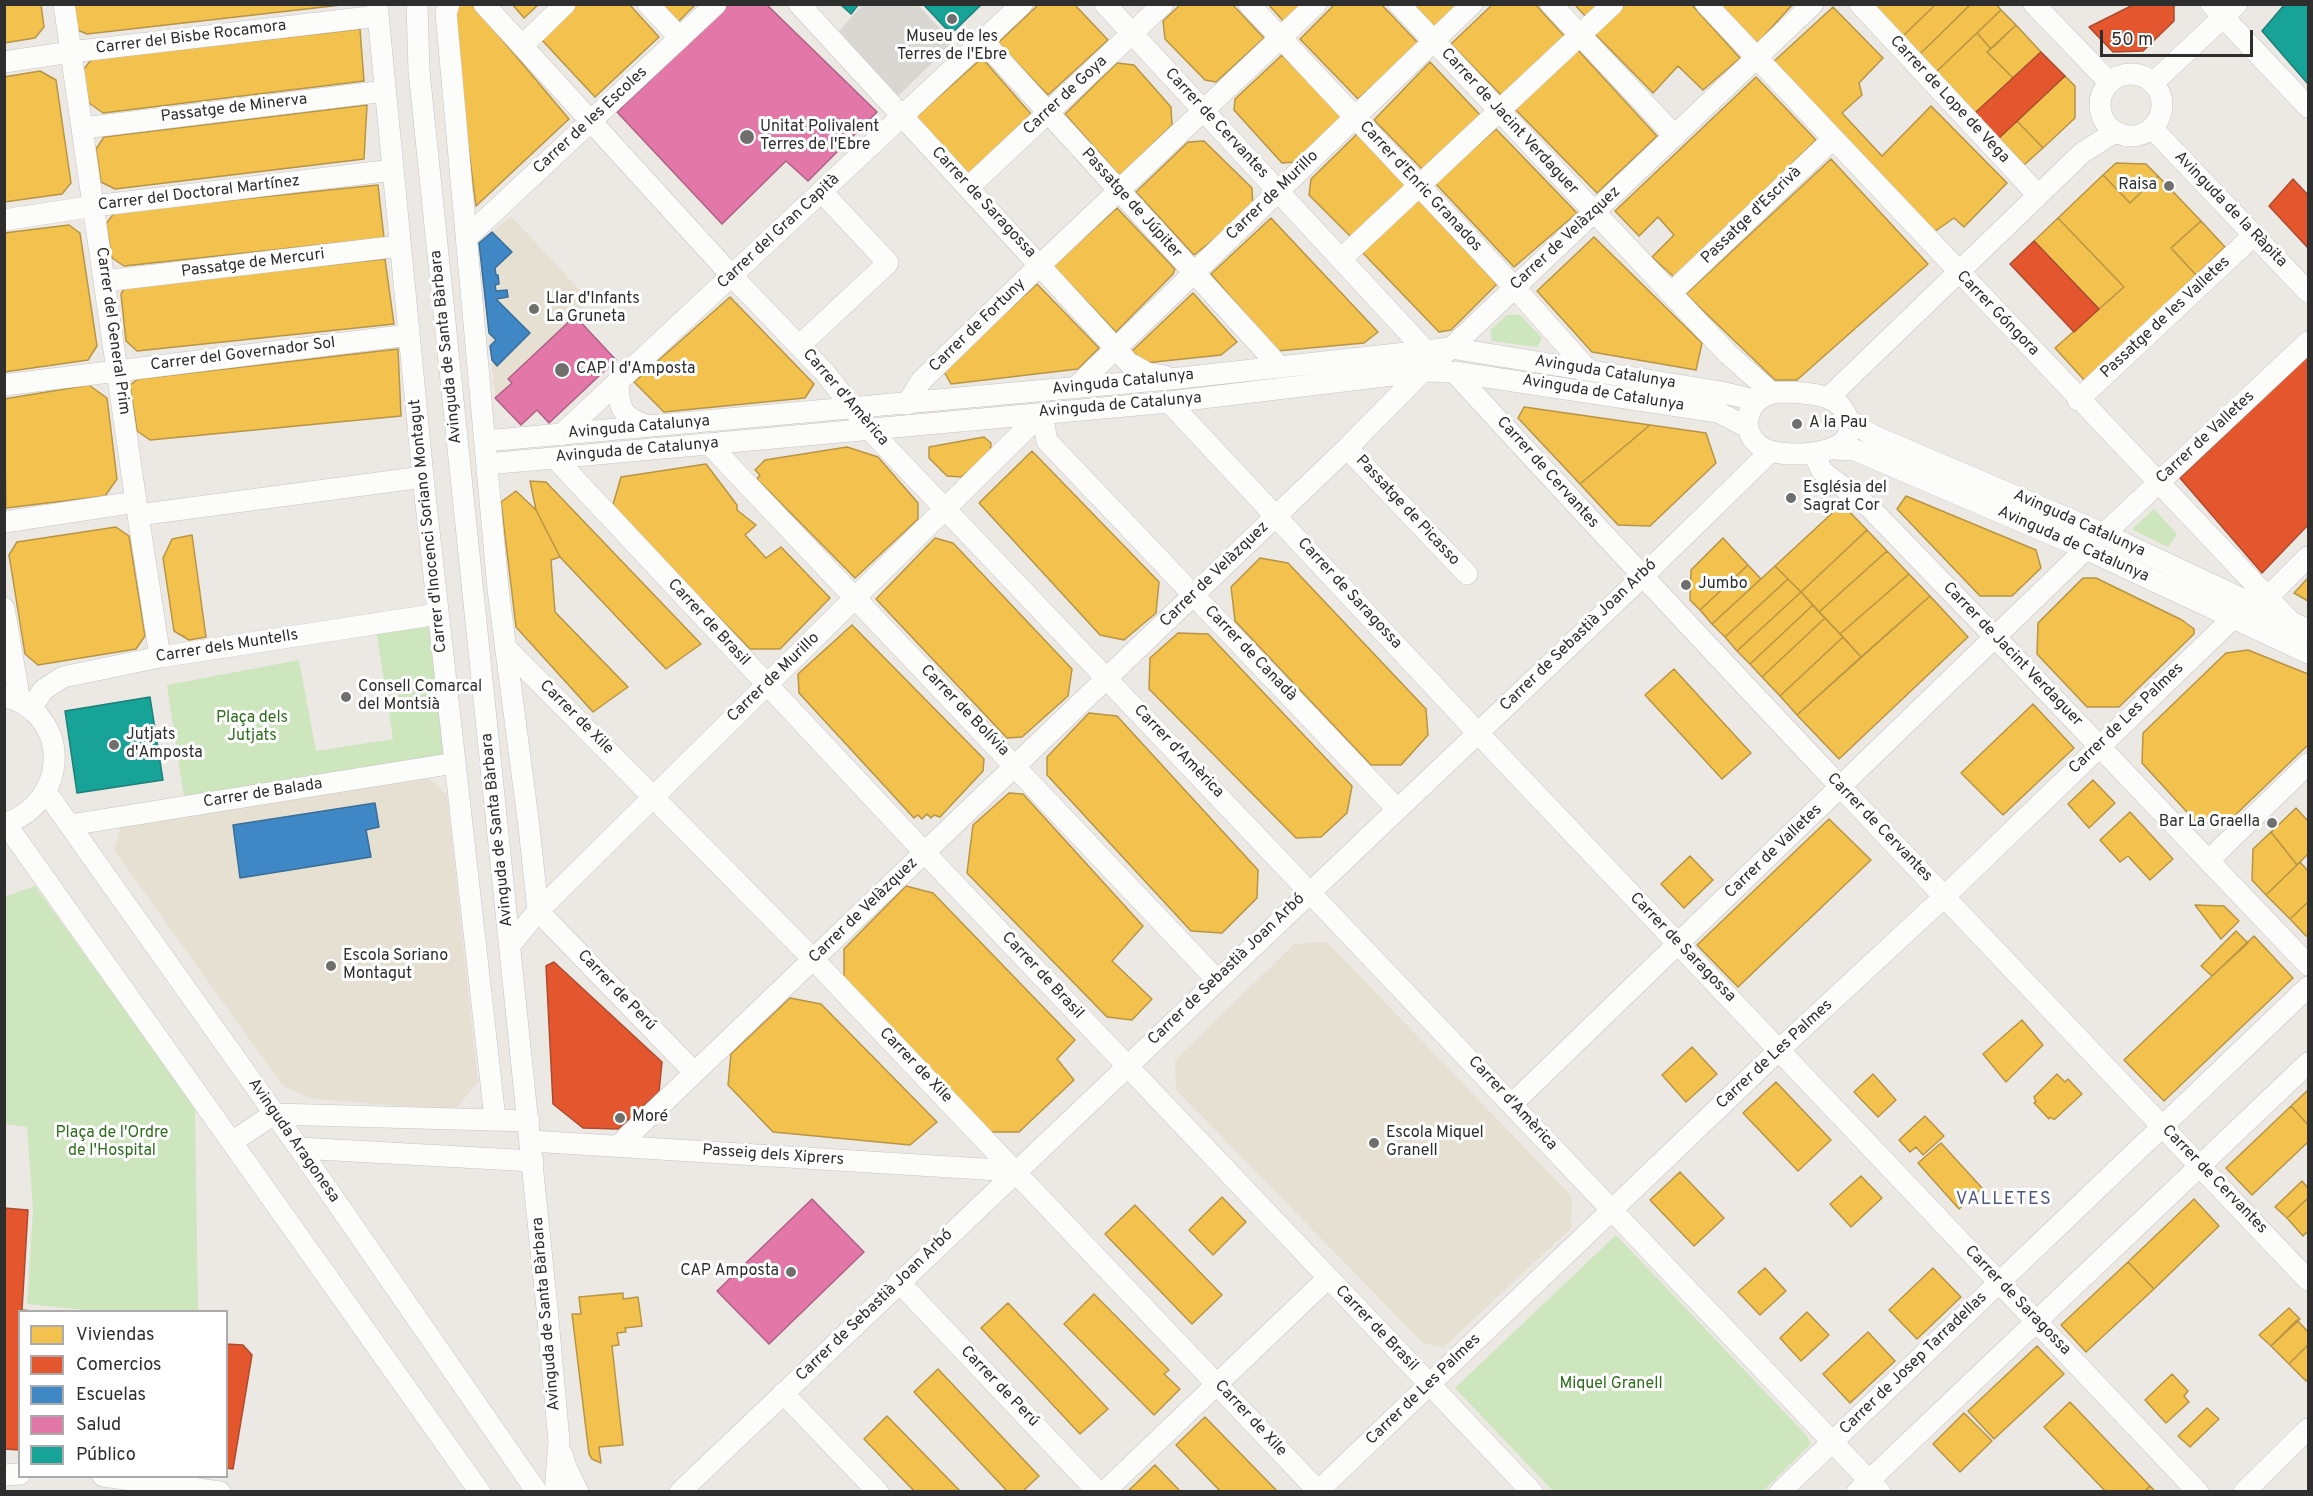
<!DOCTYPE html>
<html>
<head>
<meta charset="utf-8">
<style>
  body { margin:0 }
  #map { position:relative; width:2313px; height:1496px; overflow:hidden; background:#ece8e4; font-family:Overpass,sans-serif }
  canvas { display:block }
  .frame { position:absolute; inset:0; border:6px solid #2e2e2e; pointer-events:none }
  .legend { position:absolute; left:18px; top:1310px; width:210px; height:168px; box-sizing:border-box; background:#fff; border:2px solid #ababab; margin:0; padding:8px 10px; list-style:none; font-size:18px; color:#2e2e2e }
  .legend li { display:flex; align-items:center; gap:12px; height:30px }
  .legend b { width:30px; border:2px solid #ababab }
  .scale { position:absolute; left:2100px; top:30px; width:153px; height:27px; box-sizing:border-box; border:3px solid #2e2e2e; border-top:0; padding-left:8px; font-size:18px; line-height:21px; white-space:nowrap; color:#2e2e2e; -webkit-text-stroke:4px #fff; paint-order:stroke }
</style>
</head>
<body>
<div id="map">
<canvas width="2313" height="1496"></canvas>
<div class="frame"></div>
<ul class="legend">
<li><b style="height:16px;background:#f2c14e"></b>Viviendas</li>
<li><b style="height:16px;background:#e4572e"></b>Comercios</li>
<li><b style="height:16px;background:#3f88c5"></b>Escuelas</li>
<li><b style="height:16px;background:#e377a8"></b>Salud</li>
<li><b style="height:16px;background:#17a398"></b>Público</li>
</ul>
<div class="scale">50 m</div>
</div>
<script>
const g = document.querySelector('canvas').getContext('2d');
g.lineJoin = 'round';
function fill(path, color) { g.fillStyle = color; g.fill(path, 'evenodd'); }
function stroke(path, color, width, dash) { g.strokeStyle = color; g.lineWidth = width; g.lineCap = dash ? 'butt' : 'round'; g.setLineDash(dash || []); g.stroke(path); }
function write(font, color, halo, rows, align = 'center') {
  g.font = font + ' Overpass,sans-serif'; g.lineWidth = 6; g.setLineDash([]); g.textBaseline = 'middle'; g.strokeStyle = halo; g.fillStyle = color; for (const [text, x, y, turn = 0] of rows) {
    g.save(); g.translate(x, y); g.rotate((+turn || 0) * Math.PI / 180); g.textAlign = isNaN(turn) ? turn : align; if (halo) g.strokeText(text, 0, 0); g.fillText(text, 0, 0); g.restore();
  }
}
fill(new Path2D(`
  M511,216L590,301L508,379L512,383L495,398L479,243Z
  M426,776L447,795L478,1082L455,1110L313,1099L283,1086L114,850L122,821Z
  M1327,942L1572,1197L1571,1228L1443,1348L1423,1343L1176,1090L1175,1060L1294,944Z`), '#e6e0d3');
fill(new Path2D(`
  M1507,315H1520L1542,338L1537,347L1492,341L1490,330Z
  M2154,509L2177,534L2168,547L2133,530V528Z
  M435,619L451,757L184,797L167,685L299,660L316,751L393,739L376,629Z
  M35,886L195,1107L198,1311L105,1312L27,1304L33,1210L27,1127L5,1124L4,897Z
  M1616,1235L1807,1436L1811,1444L1763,1491H1553L1455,1388Z`), '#cee6be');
fill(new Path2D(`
  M862,5H918L953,43L898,96L839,31Z`), '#dad6d2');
const homes = new Path2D(`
  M4,4H41L44,27L35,38L4,43Z
  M72,4H350L87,34L75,29Z
  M455,4H472L569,119L476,206L451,11Z
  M512,4H539L524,18Z
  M576,4H629L659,37L595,97L540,38Z
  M661,4H696L678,22Z
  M1039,4H1074L1108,40L1048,95L998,43Z
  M1181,4H1232L1264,38L1216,82L1205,80L1165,39L1163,21Z
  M1268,4H1303L1285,23Z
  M1335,4H1381L1419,44L1358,99L1300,39Z
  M1413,4H1459L1434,28Z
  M1493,4H1535L1567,39L1503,97L1451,44Z
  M1574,4H1601L1587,18Z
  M1626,4H1691L1740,58L1703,90L1678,66L1653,93L1595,34Z
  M1713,4H1793L1754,47Z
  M1874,4H1936L1903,36Z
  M1936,4H1971L1920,54L1903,36Z
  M1971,4H1996L2001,10L1936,72L1920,54Z
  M1833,7L1883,58L1859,83L1862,95L1842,113L1882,156L1931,106L2007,183L1964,227L1954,218L1934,232L1771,64Z
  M2001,10L2016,25L1991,49L1977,33Z
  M2016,25L2041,52L2013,78L1987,52Z
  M360,29L364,81L103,113L89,103L82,71L92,59Z
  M1977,33L1991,49L1987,52L2013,78L1975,113L1936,72Z
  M1577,49L1657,136L1597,193L1514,108Z
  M1282,55L1345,118L1296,162L1282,163L1234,110L1235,99Z
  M982,58L1031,114L969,174L916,117Z
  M1430,62L1482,117L1423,170L1374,120Z
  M1117,63L1134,65L1171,107L1172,125L1120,176L1065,114Z
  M40,71L56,80L71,183L62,194L4,202V77Z
  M2065,76L2075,86V118L2043,148L2017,121Z
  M1756,77L1816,140L1675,278L1652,257L1674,235L1658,217L1639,236L1615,211Z
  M367,105L364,159L115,189L101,182L96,149L104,137Z
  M2017,121L2043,148L2024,165L1999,138Z
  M1496,129L1577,213L1514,267L1435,183Z
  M1357,134L1408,188L1352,238L1309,195L1311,179Z
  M1204,141L1252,188L1253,208L1194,255L1136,192L1188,142Z
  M1831,159L1928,264L1797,380H1775L1686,294Z
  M2116,163L2146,164L2158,176L2130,203L2103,175Z
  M2103,175L2130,203L2158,176L2201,221L2171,248L2196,275L2086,382L2055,348L2124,287L2058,218Z
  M378,185L384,238L124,266L112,258L106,224L115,212Z
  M1418,199L1497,284L1451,330L1439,332L1361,251Z
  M1117,208L1175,269L1173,274L1116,332L1053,266Z
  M1271,218L1378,332L1364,343L1277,351L1211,274Z
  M2058,218L2124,287L2099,309L2034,241Z
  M2201,221L2225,247L2196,275L2171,248Z
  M69,225L80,233L97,346L88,360L4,372V233Z
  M1594,237L1702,343L1696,370L1592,352L1537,291Z
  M385,259L394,324L137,351L126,341L121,294L126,286Z
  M1037,284L1099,348L1078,369L951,384L943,370Z
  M1193,293L1237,342L1221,355L1145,363L1132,351Z
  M730,297L814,384L805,398L664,412L634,382Z
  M398,349L401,416L150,440L137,431L130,385L138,379Z
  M89,385L107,398L117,479L105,496L6,508L4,399Z
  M1524,407L1650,425L1580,484L1518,418Z
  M1650,425L1706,433L1716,463L1650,526L1618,525L1580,484Z
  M984,437L991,443L990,454L961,477L947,476L929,458V447Z
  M847,447L878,457L918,503V519L855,578L757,479L760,475L755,470L765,460Z
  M1032,451L1159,582L1156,613L1124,640L1100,635L979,503Z
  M706,464L737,505V510L756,525L745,535L766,558L781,547L830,598L780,649H750L612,508L621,477Z
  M530,481L546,482L701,644L666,669L560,557L536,510Z
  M516,491L536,510L560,557L551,560L555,612L628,687L593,712L516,627L501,502Z
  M1906,496L2036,550L2041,568L2012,596H1980L1897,509Z
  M1842,504L1867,530L1801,592L1775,566Z
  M116,527L129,536L145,636L136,649L38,665L25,654L9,555L17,542Z
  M1867,530L1887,551L1819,612L1801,592Z
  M192,535L206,637L189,640L174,631L163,558L172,539Z
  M935,538L953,543L1072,669L1068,696L1022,737L1007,738L876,599Z
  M1723,538L1748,565L1700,610L1690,600L1691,570Z
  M1887,551L1909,574L1840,634L1819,612Z
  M1260,558L1288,563L1426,709L1428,735L1401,765H1371L1235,621L1231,587Z
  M1748,565L1761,579L1712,624L1700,610Z
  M1775,566L1788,579L1725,637L1712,624Z
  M1909,574L1930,596L1861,657L1840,634Z
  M2083,578H2096L2182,620L2194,629V634L2119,707H2087L2037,654L2038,623Z
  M2308,578V601L2294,593Z
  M1788,579L1801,592L1737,651L1725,637Z
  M1801,592L1813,605L1750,664L1737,651Z
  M1930,596L1968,637L1839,759L1797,715Z
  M1813,605L1825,618L1762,677L1750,664Z
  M1825,618L1843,637L1780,696L1762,677Z
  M852,625L984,759L983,771L940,817L934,815L931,818L927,814L922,819L918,815L914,818L799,693L798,674Z
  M1178,633L1208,634L1352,786L1347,813L1321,837L1296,838L1149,689L1150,658Z
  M1843,637L1861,657L1797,715L1780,696Z
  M2248,650L2308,674V745L2227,823H2197L2142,763L2143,733L2226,653Z
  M1674,669L1751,753L1722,779L1645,695Z
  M2033,704L2074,748L2003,815L1961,773Z
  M1089,713L1117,716L1258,870L1257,898L1222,933L1191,931L1047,775V757Z
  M2093,780L2115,803L2089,828L2068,804Z
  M1009,793L1023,794L1143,926L1112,961L1152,999L1132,1020L1107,1017L967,873L973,825Z
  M2296,808L2308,821V854L2297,865L2271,832Z
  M2130,812L2173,859L2150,880L2128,856L2120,862L2100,840Z
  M1829,819L1871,860L1738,987L1697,945Z
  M2271,832L2297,865L2266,895L2252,880L2253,849Z
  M1690,856L1713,880L1684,908L1661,884Z
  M2300,862L2308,871V902L2290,919L2266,895Z
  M906,886L933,893L1075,1040L1057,1059L1074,1080L1019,1132H991L844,979V949Z
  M2308,902V936H2306L2290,919Z
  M2195,905L2224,906L2239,921L2221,939Z
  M2236,931L2248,943L2212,976L2201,966Z
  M2254,936L2293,978L2164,1101L2124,1060Z
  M790,998L821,1004L937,1122L910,1145L773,1132L728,1085L731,1054Z
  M2022,1020L2043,1045L2006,1082L1983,1054Z
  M1692,1047L1717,1074L1686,1102L1662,1075Z
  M1873,1074L1896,1100L1878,1117L1854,1092Z
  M2057,1074L2065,1082L2068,1079L2082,1094L2055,1119H2053L2050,1117L2049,1119L2034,1103L2036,1102L2034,1097Z
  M1776,1082L1831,1140L1798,1171L1743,1113Z
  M2308,1090V1125L2291,1106Z
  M2291,1106L2308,1125V1142L2252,1195L2226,1168Z
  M1925,1116L1944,1136L1923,1155L1916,1147L1910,1152L1899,1140Z
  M1941,1143L1982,1188L1959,1209L1918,1163Z
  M1680,1172L1724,1218L1694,1246L1650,1200Z
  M1861,1176L1882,1198L1851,1227L1830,1204Z
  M2302,1181L2308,1188V1198L2287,1218L2275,1207Z
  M1222,1197L1246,1222L1213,1255L1189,1230Z
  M2308,1198V1231L2303,1236L2287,1218Z
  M2194,1199L2219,1226L2154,1289L2128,1262Z
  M1135,1205L1222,1295L1192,1324L1105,1234Z
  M2128,1262L2154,1289L2086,1352L2061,1325Z
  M1765,1268L1786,1291L1760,1315L1738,1292Z
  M1933,1268L1961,1297L1917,1339L1889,1310Z
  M623,1293V1299L638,1297L642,1326L625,1328L626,1332L617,1333L619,1345L612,1346L623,1445L599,1447L601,1463L592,1459L589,1454L572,1314H581L579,1297Z
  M1094,1294L1169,1370L1164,1374L1180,1389L1154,1415L1064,1324Z
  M1008,1303L1108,1409L1080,1434L981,1328Z
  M2289,1308L2300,1319L2271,1346L2259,1335Z
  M1807,1312L1829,1335L1801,1361L1780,1338Z
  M2297,1320L2308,1332V1345L2289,1364L2271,1346Z
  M1868,1332L1895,1361L1850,1403L1823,1374Z
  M2308,1345V1379L2306,1381L2289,1364Z
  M2037,1346L2064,1374L1994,1439L1968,1411Z
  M938,1369L1039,1476L1022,1492H1008L914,1392Z
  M2172,1374L2188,1391L2184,1396L2189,1402L2166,1423L2145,1400Z
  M2070,1402L2150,1486L2144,1492H2106L2044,1427Z
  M2207,1408L2219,1419L2190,1447L2178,1436Z
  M1964,1413L1992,1441L1960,1472L1933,1444Z
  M887,1416L961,1492H915L864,1439Z
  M1205,1417L1278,1492H1221L1176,1445Z
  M1155,1465L1181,1492H1127Z
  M2150,1486L2156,1492H2144Z`);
fill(homes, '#f2c14e');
stroke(homes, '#b79544', 1.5);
const shops = new Path2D(`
  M2135,4H2174V21L2143,51L2113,52L2089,27Z
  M2041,52L2065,76L1999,138L1975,113Z
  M2293,179L2308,195V248L2269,206Z
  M2034,241L2099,309L2074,332L2010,264Z
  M2306,357H2308V525L2262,573L2180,478Z
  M554,962L662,1062L659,1092L618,1129L583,1128L553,1104L546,966Z
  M4,1208L28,1210L22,1310L42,1312H20V1450L4,1449Z
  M226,1344L243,1345L252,1355L233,1469L226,1468Z`);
fill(shops, '#e4572e');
stroke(shops, '#ad4b2e', 1.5);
const schools = new Path2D(`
  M492,232L512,252L495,268L496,275H498L499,284L495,285L496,291L507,290L508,297L496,299L530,333L497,366L492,360L490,346L496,340L489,333L479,243Z
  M375,803L379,827L366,830L371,857L240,878L233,825Z`);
fill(schools, '#3f88c5');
stroke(schools, '#3a6d98', 1.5);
const health = new Path2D(`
  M729,4H766L877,112L808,181L786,161L722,224L617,112Z
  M575,316L616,360L549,423L537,410L521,425L495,398L512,383L508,379Z
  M812,1199L864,1252L769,1344L717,1291Z`);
fill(health, '#e377a8');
stroke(health, '#ad6183', 1.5);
const public = new Path2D(`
  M840,4H859L851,14Z
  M923,4H982L951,34Z
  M2285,4H2308V84L2262,31Z
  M150,697L163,780L77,793L65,711Z`);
fill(public, '#17a398');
stroke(public, '#1e8078', 1.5);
const minor = new Path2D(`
  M64,4L136,502L160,657
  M377,4L423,477L495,1119
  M417,4L419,71L547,1308L559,1441L555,1492
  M449,4L446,13L498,589L529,827L538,911
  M484,4L732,276L826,374L870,430L1880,1492
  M648,4L680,38
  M799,4L1129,363L1147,373L1165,376
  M1105,4L1424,349
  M1249,4L1515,288L1588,370
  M1399,4L1728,354L1772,393
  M1551,4L1675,136
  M1706,4L2290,621
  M1860,4L2038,195
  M2034,4L2109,82
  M2211,4L2308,107
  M983,41L1279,366
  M522,46L565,4
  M4,62L71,52L378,16
  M2100 105a31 31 0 1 1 62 0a31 31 0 1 1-62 0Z
  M2153,83L2237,4
  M83,128L385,91
  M2152,128L2308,292
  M969,187L1163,4
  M4,220L94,206L393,170
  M467,237L716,4
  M1341,259L1613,4
  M105,281L400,246
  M1671,293L1833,139
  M799,346L888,263L822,192
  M1454,372C1735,678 2022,979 2308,1280
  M618,382C619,410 622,418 650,426
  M4,385L409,335
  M1075,388L1472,4
  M1792,392C1812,394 1839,394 1847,417C1849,422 1850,429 1848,435C1839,457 1780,458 1763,448C1738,433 1745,399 1773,393C1779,392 1786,392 1792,392Z
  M1828,398L2082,153L2115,132
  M2078,400L2253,236
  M1169,402L1478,733L2198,1492
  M907,404L921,381L1040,265L1316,4
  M1042,413L1047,441L1397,809
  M1848,420L1874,436L2104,534L2308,630
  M561,435L1022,4
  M485,441L1180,378L1451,348L1721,392L1758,401
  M709,444L1217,980
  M1347,448L1467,574
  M1834,449L1855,450L2086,549L2308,653
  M1814,454L1822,471L1870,508L1995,637L2308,965
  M555,458L925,853L1532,1492
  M487,464L1169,402L1426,371L1454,372L1718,412L1747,427
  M138,515L423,477
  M4,522L136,502
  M2104,534L2308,342
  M2259,606L2308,557
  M4,608L20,702
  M505,647L813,959L1319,1492
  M4,696C73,714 69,803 4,824
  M31,709L43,690L63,677L160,657L438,614
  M46,792L299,1148L537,1492
  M6,824L480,1492
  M70,825L455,763
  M2209,860L2308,764
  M538,911L694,1072
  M510,945L538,911L1042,413
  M1512,1104L2086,549
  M274,1114L529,1121
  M531,1141L1015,1171
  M232,1142L274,1114
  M618,1146L1347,448L1422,372L1451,348L1813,4
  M299,1148L533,1161
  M899,1282L1098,1492
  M783,1393L878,1492
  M562,1454L566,1467L578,1492
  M4,1475L20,1474
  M103,1476L220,1492
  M680,1492L1642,577L1771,451
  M1104,1492L1328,1278
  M1317,1492L1779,1050L1944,897L2233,618
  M1780,1492L2308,987
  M1857,1492L2308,1063
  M2244,1492L2308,1429`);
stroke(minor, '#c5c4c5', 22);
stroke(minor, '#fcfcfb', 21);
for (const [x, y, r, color] of [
  [952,19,6,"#706f6e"],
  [747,137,8,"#706f6e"],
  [2169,186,6,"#706f6e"],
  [534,309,6,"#706f6e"],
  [562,370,8,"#706f6e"],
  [1797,424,6,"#706f6e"],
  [1791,498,6,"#706f6e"],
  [1686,585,6,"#706f6e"],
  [346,697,6,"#706f6e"],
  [114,745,6,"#706f6e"],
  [2272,823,6,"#706f6e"],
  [331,966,6,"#706f6e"],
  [620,1118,6,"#706f6e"],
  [1374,1143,6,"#706f6e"],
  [791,1272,6,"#706f6e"]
]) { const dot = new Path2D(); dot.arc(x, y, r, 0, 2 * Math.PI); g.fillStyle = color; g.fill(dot); stroke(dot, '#fff', 2); }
write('16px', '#2e2e2e', '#fff', [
  ["Carrer del Bisbe Rocamora",191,38,-7],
  ["Carrer de Goya",1066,96,-43],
  ["Carrer de Lope de Vega",1949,100,47],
  ["Passatge de Minerva",234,109,-7],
  ["Carrer de les Escoles",591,121,-43],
  ["Carrer de Jacint Verdaguer",1509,122,47],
  ["Carrer de Cervantes",1216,124,47],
  ["Carrer d'Enric Granados",1420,187,47],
  ["Carrer del Doctoral Martínez",199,194,-7],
  ["Carrer de Murillo",1273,196,-44],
  ["Carrer de Saragossa",983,203,47],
  ["Passatge de Júpiter",1131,204,48],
  ["Avinguda de la Ràpita",2230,210,46],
  ["Passatge d'Escrivà",1752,216,-44],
  ["Carrer del Gran Capità",779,232,-43],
  ["Carrer de Velàzquez",1566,239,-43],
  ["Passatge de Mercuri",253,264,-7],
  ["Carrer Góngora",1997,314,46],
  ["Passatge de les Valletes",2166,318,-43],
  ["Carrer de Fortuny",978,326,-44],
  ["Carrer del General Prim",112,331,82],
  ["Avinguda de Santa Bàrbara",447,347,-96],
  ["Carrer del Governador Sol",243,355,-7],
  ["Avinguda Catalunya",1605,373,9],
  ["Avinguda Catalunya",1123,383,-6],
  ["Avinguda de Catalunya",1603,394,9],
  ["Carrer d'Amèrica",845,398,49],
  ["Avinguda de Catalunya",1120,406,-5],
  ["Avinguda Catalunya",639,428,-5],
  ["Carrer de Valletes",2206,438,-43],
  ["Avinguda de Catalunya",637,451,-5],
  ["Carrer de Cervantes",1547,473,48],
  ["Passatge de Picasso",1407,511,47],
  ["Avinguda Catalunya",2079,524,24],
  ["Carrer d'Inocenci Soriano Montagut",429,526,-96],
  ["Avinguda de Catalunya",2073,545,24],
  ["Carrer de Velàzquez",1215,575,-44],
  ["Carrer de Saragossa",1349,594,47],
  ["Carrer de Brasil",708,623,47],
  ["Carrer de Sebastià Joan Arbó",1579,636,-44],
  ["Carrer dels Muntells",227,647,-9],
  ["Carrer de Canadà",1250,654,46],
  ["Carrer de Jacint Verdaguer",2012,655,46],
  ["Carrer de Murillo",774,678,-44],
  ["Carrer de Bolívia",964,711,46],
  ["Carrer de Xile",576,718,45],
  ["Carrer de Les Palmes",2127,719,-44],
  ["Carrer d'Amèrica",1178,752,46],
  ["Carrer de Balada",263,794,-9],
  ["Carrer de Cervantes",1879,828,46],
  ["Avinguda de Santa Bàrbara",498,830,-96],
  ["Carrer de Valletes",1774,852,-44],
  ["Carrer de Velàzquez",864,911,-44],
  ["Carrer de Saragossa",1682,948,46],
  ["Carrer de Sebastià Joan Arbó",1227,970,-44],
  ["Carrer de Brasil",1042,976,47],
  ["Carrer de Perú",616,991,46],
  ["Carrer de Les Palmes",1775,1055,-43],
  ["Carrer de Xile",915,1066,46],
  ["Carrer d'Amèrica",1512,1104,47],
  ["Avinguda Aragonesa",293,1141,55],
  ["Passeig dels Xiprers",773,1156,4],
  ["Carrer de Cervantes",2214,1180,46],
  ["Carrer de Saragossa",2017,1301,46],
  ["Carrer de Sebastià Joan Arbó",875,1306,-44],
  ["Avinguda de Santa Bàrbara",547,1314,-95],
  ["Carrer de Brasil",1376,1329,46],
  ["Carrer de Josep Tarradellas",1914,1364,-44],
  ["Carrer de Perú",999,1387,46],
  ["Carrer de Les Palmes",1424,1390,-44],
  ["Carrer de Xile",1250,1419,47]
]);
write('16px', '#2e2e2e', '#fff', [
  ["Museu de les",952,38,"center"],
  ["Terres de l'Ebre",952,56,"center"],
  ["Unitat Polivalent",760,128],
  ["Terres de l'Ebre",760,146],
  ["Raisa",2157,186,"right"],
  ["Llar d'Infants",546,300],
  ["La Gruneta",546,318],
  ["CAP I d'Amposta",576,370],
  ["A la Pau",1809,424],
  ["Església del",1803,489],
  ["Sagrat Cor",1803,507],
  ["Jumbo",1698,585],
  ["Consell Comarcal",358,688],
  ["del Montsià",358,706],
  ["Jutjats",126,736],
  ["d'Amposta",126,754],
  ["Bar La Graella",2260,823,"right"],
  ["Escola Soriano",343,957],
  ["Montagut",343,975],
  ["Moré",632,1118],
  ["Escola Miquel",1386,1134],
  ["Granell",1386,1152],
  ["CAP Amposta",779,1272,"right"]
], 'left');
write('16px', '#2c6e1b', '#fff', [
  ["Plaça dels",252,719],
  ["Jutjats",252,737],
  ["Plaça de l'Ordre",112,1134],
  ["de l'Hospital",112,1152],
  ["Miquel Granell",1611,1385]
]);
g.letterSpacing = '1.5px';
write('18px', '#4d5680', '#fff', [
  ["VALLETES",2004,1200]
]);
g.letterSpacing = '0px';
</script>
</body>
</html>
